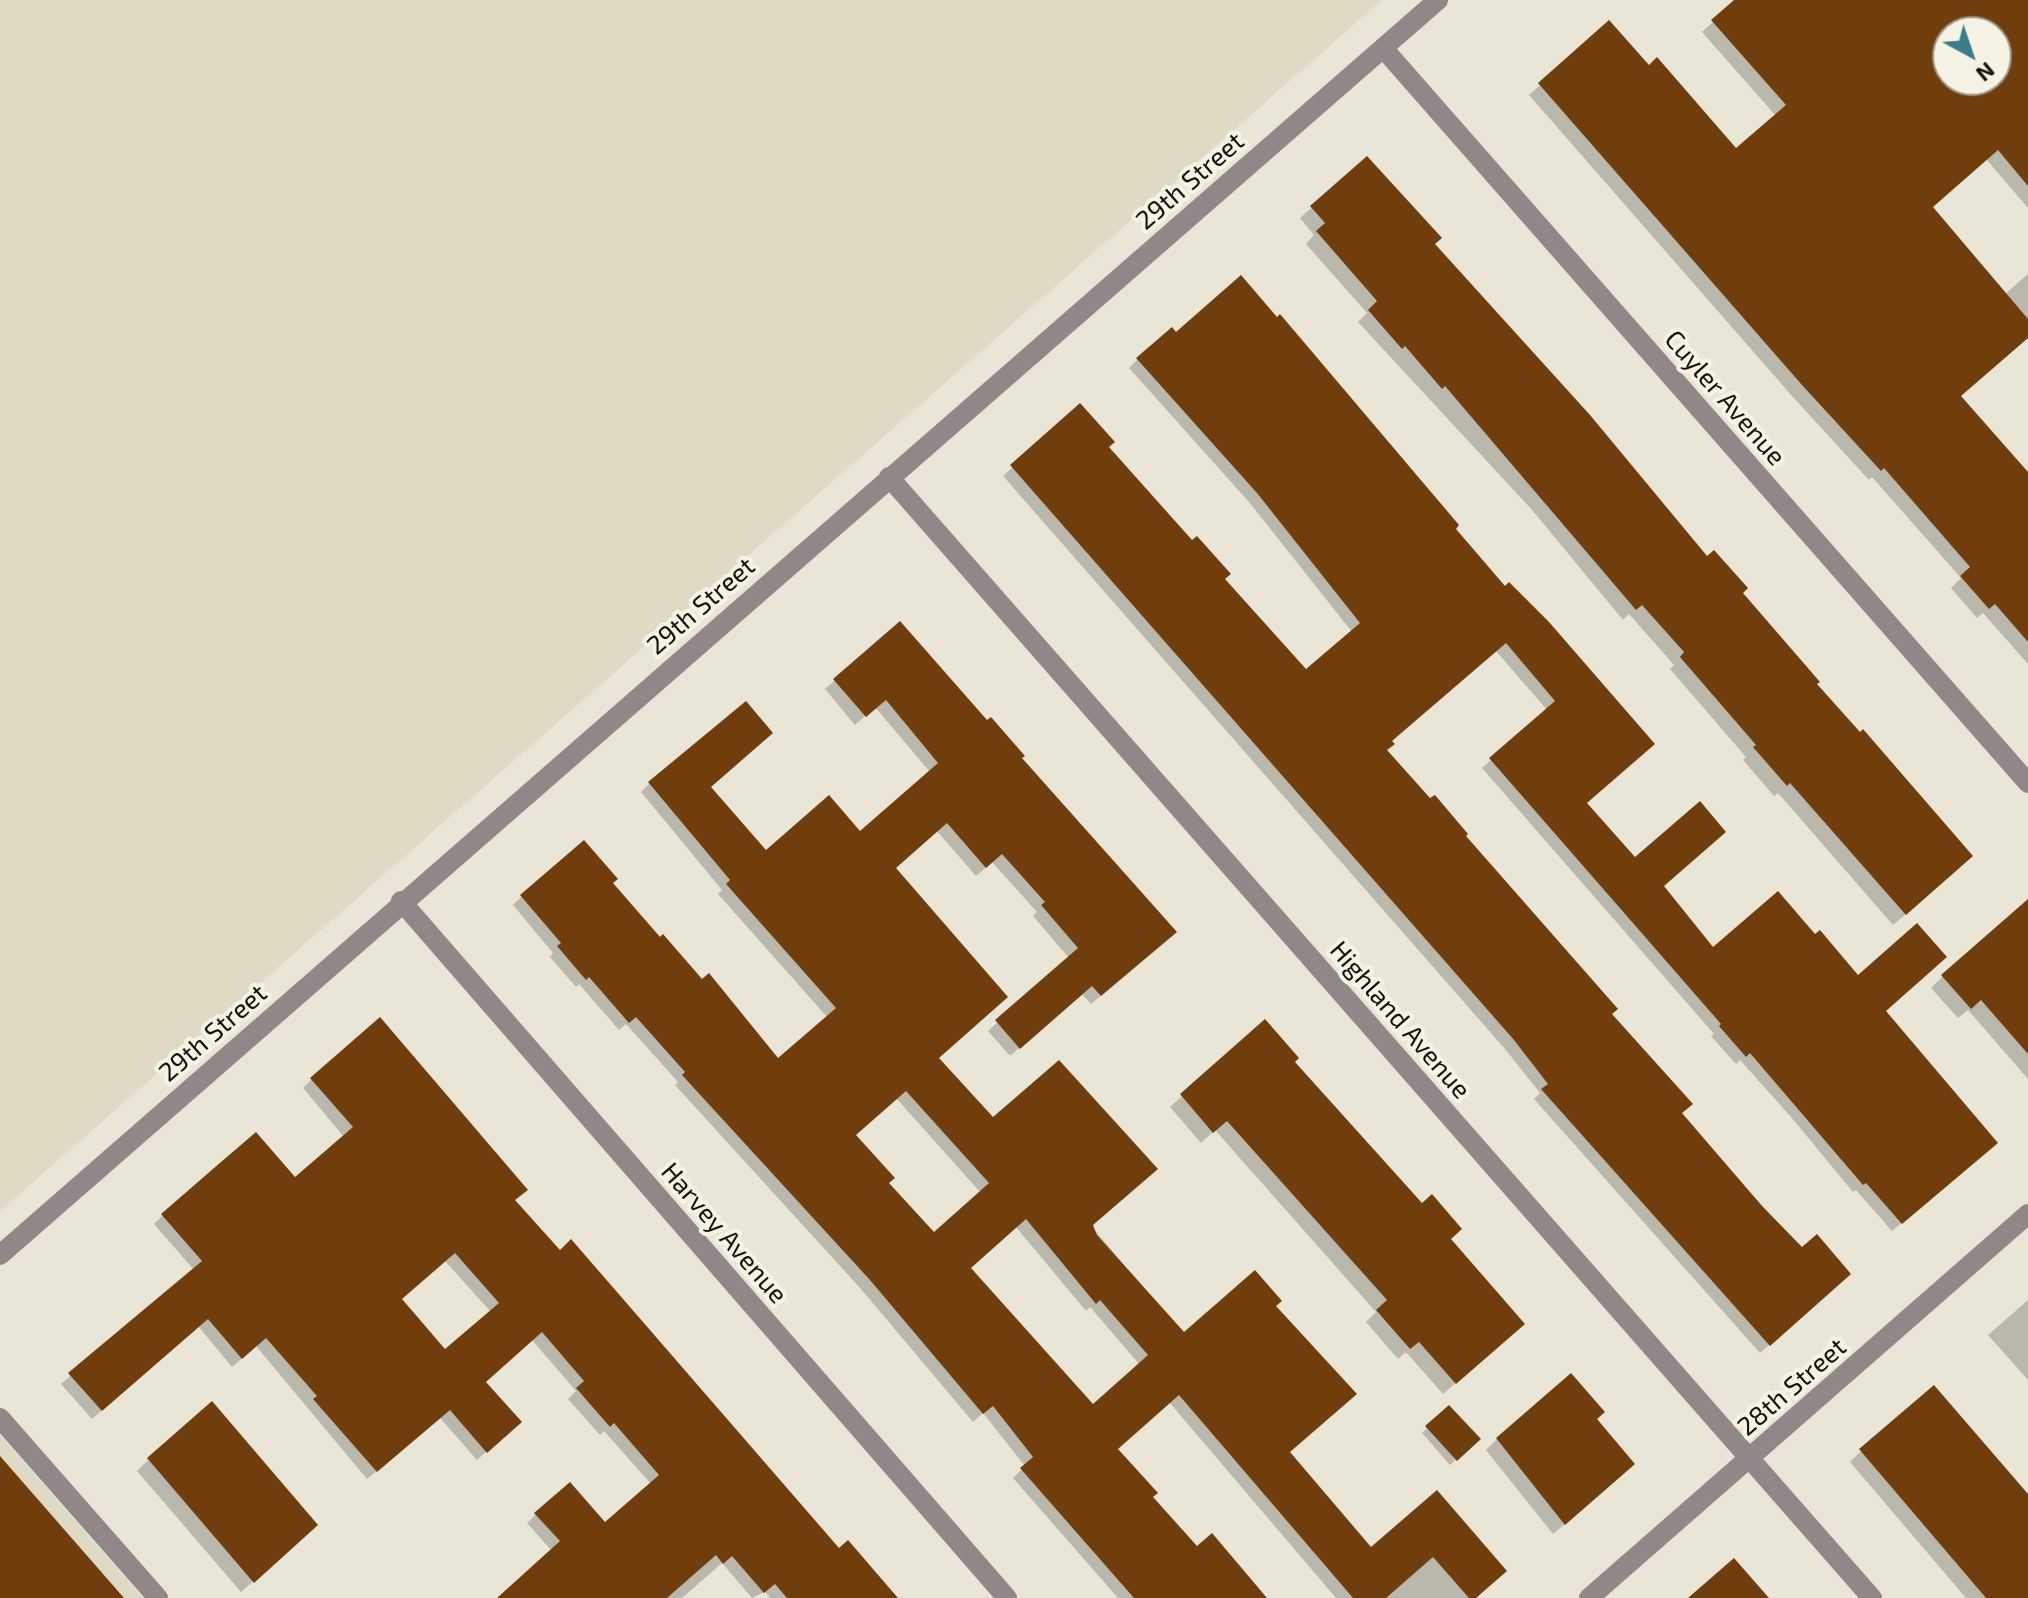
<!DOCTYPE html>
<html>
<head>
<meta charset="utf-8">
<style>
  body { margin:0 }
  #map { position:relative; width:2028px; height:1598px; overflow:hidden; background:#e9e6d7; font-family:"Exo 2",sans-serif }
  canvas { display:block }
  .north { position:absolute; left:1932px; top:16px; width:80px; height:80px; box-sizing:border-box; background:#f6f3e4; border:2px solid #9a988d; border-radius:50%; rotate:140deg; font-size:22px; font-weight:700; line-height:32px; text-align:center; color:#100f0a }
  .north::after { content:''; display:block; margin:auto; width:28px; height:36px; background:#397c8c; clip-path:polygon(50% 0,100% 100%,50% 72%,0 100%) }
</style>
</head>
<body>
<div id="map">
<canvas width="2028" height="1598"></canvas>
<div class="north">N</div>
</div>
<script>
const g = document.querySelector('canvas').getContext('2d');
g.lineJoin = 'round';
function fill(path, color) { g.fillStyle = color; g.fill(path, 'evenodd'); }
function stroke(path, color, width, dash) { g.strokeStyle = color; g.lineWidth = width; g.lineCap = dash ? 'butt' : 'round'; g.setLineDash(dash || []); g.stroke(path); }
function write(font, color, halo, rows, align = 'center') {
  g.font = font + ' "Exo 2",sans-serif'; g.lineWidth = 8; g.setLineDash([]); g.textBaseline = 'middle'; g.strokeStyle = halo; g.fillStyle = color; for (const [text, x, y, turn = 0] of rows) {
    g.save(); g.translate(x, y); g.rotate((+turn || 0) * Math.PI / 180); g.textAlign = isNaN(turn) ? turn : align; if (halo) g.strokeText(text, 0, 0); g.fillText(text, 0, 0); g.restore();
  }
}
fill(new Path2D(`
  M0,0H1382L0,1211Z
  M0,1435L143,1598H0Z`), '#dedac4');
fill(new Path2D(`
  M1737,0H2028V208L1986,159L1931,208L2005,294L2028,274V336L1959,396L2028,475V664L1983,613L1977,618L1951,588L1961,578L1872,477L1869,480L1792,396L1529,95L1609,23L1649,68L1736,151L1776,116L1702,32ZM1948,32H1996V80H1948Z
  M1367,159L1433,245L1740,593L1959,868L1893,925L1778,793L1774,796L1743,760L1746,757L1670,669L1674,665L1629,614L1623,620L1533,511L1358,322L1367,313L1306,244L1314,235L1300,218Z
  M1138,359L1453,529L1504,589L1548,624L1585,804L1662,887L1713,950L1883,1011L1987,1151L1892,1231L1856,1190L1853,1192L1791,1117L1740,1060L1736,1064L1711,1036L1714,1034L1482,768L1547,710L1496,651L1390,742L1385,751L1463,836L1610,1014L1680,1114L1802,1250L1840,1282L1760,1353L1534,1099L1540,1093L1505,1049L1003,476L1080,406L1107,448L1306,672L1352,632L1249,502L1129,368Z
  M900,624L1020,758L1165,941L1091,1004L1082,994L1010,1056L988,1031L1069,958L1033,916L1037,912L992,862L976,876L937,831L894,868L936,1058L1091,1226L1184,1335L1274,1307L1288,1453L1371,1550L1437,1493L1474,1598H1336L1169,1402L1116,1449L1150,1497L1197,1549L1265,1598H1118L1013,1478L1025,1466L983,1413L973,1422L861,1289L675,1085L678,1082L626,1024L619,1030L579,984L576,987L550,957L553,953L513,905L522,896L610,884L778,1061L828,1018L718,894L722,890L641,792L650,783L709,787L765,853L860,833L930,772L875,707L855,725L825,689ZM896,1098L981,1193L934,1235L887,1183L854,1135ZM1016,1227L1086,1311L1090,1307L1140,1365L1092,1407L969,1269Z
  M2028,921V1079L1968,1010L1958,1018L1931,988L1943,976Z
  M1265,1022L1292,1062L1449,1239L1511,1335L1443,1394L1406,1352L1398,1359L1366,1322L1376,1312L1215,1130L1201,1143L1170,1107Z
  M312,1079L513,1201L839,1551L896,1598H770L765,1592L752,1598L722,1563L682,1598H500L552,1551L527,1523L536,1514L604,1524L651,1484L604,1431L600,1435L568,1399L576,1391L532,1340L484,1382L510,1431L477,1460L440,1418L367,1479L256,1346L232,1367L198,1326L92,1419L61,1384L194,1270L154,1224L163,1215L295,1180L344,1137L303,1088ZM445,1261L491,1312L445,1352L400,1300Z
  M2028,1300V1380L1988,1335Z
  M1449,1407L1478,1439L1450,1465L1422,1433Z
  M1595,1420L1622,1475L1553,1534L1486,1450L1497,1439Z
  M1861,1451L2028,1497V1598H1966L1850,1462Z
  M148,1460L305,1536L241,1592L137,1471Z`), '#0003');
fill(new Path2D(`
  M1734,0H2028V186L1998,150L1933,207L2028,319V338L1961,396L2028,472V642L1995,604L1989,609L1960,576L1970,567L1884,468L1881,471L1802,385L1538,83L1609,20L1649,65L1657,57L1736,148L1786,105L1711,20ZM1948,32H1996V80H1948Z
  M1367,156L1442,238L1435,244L1590,415L1707,556L1714,550L1748,588L1743,593L1820,682L1817,684L1860,732L1863,729L1973,856L1906,915L1790,783L1787,786L1753,747L1756,745L1680,657L1684,652L1642,605L1636,610L1445,386L1442,389L1405,346L1402,349L1368,310L1377,301L1316,231L1325,223L1310,206Z
  M1241,275L1277,317L1280,314L1459,525L1456,529L1505,586L1509,582L1549,622L1655,744L1587,803L1635,857L1700,801L1726,832L1664,886L1713,947L1778,891L1815,934L1820,930L1858,975L1917,923L1947,957L1886,1011L1998,1143L1902,1224L1866,1183L1863,1185L1750,1053L1746,1057L1719,1026L1721,1024L1489,758L1555,701L1506,643L1392,741L1395,744L1387,750L1430,798L1435,795L1468,834L1466,836L1618,1009L1612,1014L1693,1104L1682,1113L1762,1206L1802,1247L1817,1234L1851,1274L1770,1346L1541,1089L1548,1084L1514,1040L1010,465L1080,403L1115,442L1109,447L1192,540L1197,536L1231,574L1225,579L1306,669L1360,623L1257,493L1136,358L1172,327L1176,332Z
  M900,621L987,720L991,717L1025,756L1022,758L1177,932L1101,996L1092,986L1020,1049L995,1020L1078,948L1041,905L1045,902L1002,854L986,868L947,823L896,868L1008,997L939,1058L993,1117L1059,1060L1158,1169L1093,1225L1097,1235L1184,1332L1255,1270L1282,1301L1276,1306L1357,1394L1290,1452L1371,1547L1437,1490L1507,1571L1476,1598H1469L1433,1557L1386,1598H1353L1179,1395L1118,1449L1158,1493L1153,1497L1197,1546L1212,1533L1267,1598H1134L1020,1468L1033,1457L993,1406L983,1414L870,1280L682,1075L685,1072L636,1017L629,1023L589,977L586,980L557,946L561,943L520,895L584,840L618,879L613,883L660,937L663,934L702,979L709,973L778,1058L836,1008L726,884L730,880L648,782L746,701L773,733L711,787L766,850L829,795L860,831L938,763L886,700L866,717L833,679ZM906,1091L989,1183L934,1232L889,1183L895,1178L856,1135ZM1026,1219L1096,1304L1100,1300L1148,1355L1093,1404L971,1268Z
  M2028,899V1054L1981,1000L1971,1009L1941,975Z
  M380,1017L528,1190L515,1200L560,1250L571,1239L839,1548L848,1540L898,1598H787L775,1584L764,1593L732,1556L723,1564L716,1555L667,1598H497L560,1541L534,1513L570,1482L605,1522L659,1475L614,1423L610,1427L576,1388L584,1381L542,1332L486,1382L522,1422L487,1453L450,1410L377,1472L313,1399L317,1396L266,1338L242,1359L208,1319L102,1411L68,1373L202,1261L161,1214L221,1162L256,1132L295,1177L353,1127L310,1078ZM455,1253L499,1303L445,1349L402,1299Z
  M1265,1019L1299,1058L1295,1062L1422,1203L1432,1194L1462,1229L1451,1239L1525,1324L1456,1384L1419,1342L1410,1349L1376,1310L1387,1300L1227,1121L1213,1133L1180,1094Z
  M1571,1373L1605,1412L1597,1419L1635,1464L1565,1525L1496,1438Z
  M1934,1385L2028,1494V1598H1986L1859,1449Z
  M212,1401L318,1525L254,1583L147,1458Z
  M1449,1405L1481,1439L1457,1461L1425,1426Z
  M0,1456L124,1598H0Z
  M1734,1558L1769,1598H1688Z`), '#6f3e0c');
stroke(new Path2D(`
  M1383,48L2028,783
  M889,477L1872,1598
  M401,901L1007,1598
  M0,1255L1438,0
  M0,1418L158,1598
  M1589,1598L2028,1214`), '#908888', 20);
write('26px', '#100f0a', '#f6f3e4', [
  ["29th Street",1190,181,-41],
  ["Cuyler Avenue",1725,398,49],
  ["29th Street",701,606,-41],
  ["Highland Avenue",1400,1020,49],
  ["29th Street",213,1033,-41],
  ["Harvey Avenue",724,1233,49],
  ["28th Street",1792,1387,-41]
]);
</script>
</body>
</html>
